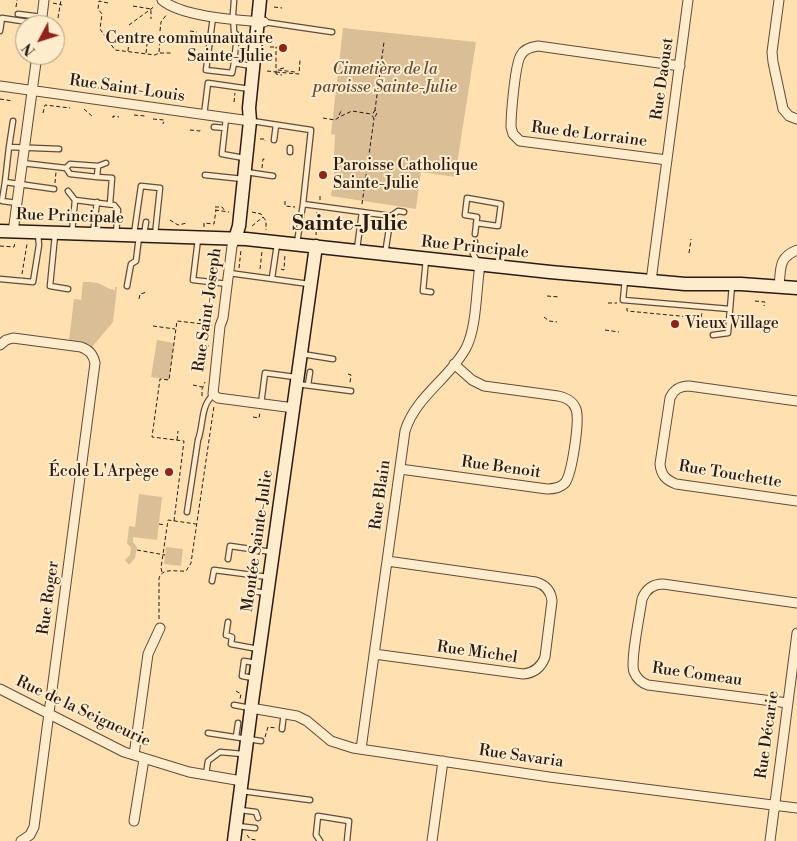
<!DOCTYPE html>
<html>
<head>
<meta charset="utf-8">
<style>
  body { margin:0 }
  #map { position:relative; width:797px; height:841px; overflow:hidden; background:#ffe1b1; font-family:"Libre Bodoni",serif }
  canvas { display:block }
  .north { position:absolute; left:15px; top:15px; width:50px; height:50px; box-sizing:border-box; background:#ffeccc; border:1px solid #a99883; border-radius:50%; rotate:230deg; font-size:14px; font-weight:700; line-height:20px; text-align:center; color:#281b15 }
  .north::after { content:''; display:block; margin:auto; width:18px; height:22px; background:#8f2418; clip-path:polygon(50% 0,100% 100%,50% 72%,0 100%) }
</style>
</head>
<body>
<div id="map">
<canvas width="797" height="841"></canvas>
<div class="north">N</div>
</div>
<script>
const g = document.querySelector('canvas').getContext('2d');
g.lineJoin = 'round';
function fill(path, color) { g.fillStyle = color; g.fill(path, 'evenodd'); }
function stroke(path, color, width, dash) { g.strokeStyle = color; g.lineWidth = width; g.lineCap = dash ? 'butt' : 'round'; g.setLineDash(dash || []); g.stroke(path); }
function write(font, color, halo, rows, align = 'center') {
  g.font = font + ' "Libre Bodoni",serif'; g.lineWidth = 4; g.setLineDash([]); g.textBaseline = 'middle'; g.strokeStyle = halo; g.fillStyle = color; for (const [text, x, y, turn = 0] of rows) {
    g.save(); g.translate(x, y); g.rotate((+turn || 0) * Math.PI / 180); g.textAlign = isNaN(turn) ? turn : align; if (halo) g.strokeText(text, 0, 0); g.fillText(text, 0, 0); g.restore();
  }
}
fill(new Path2D(`
  M343,28L476,42L455,177L421,172L416,209L331,196L336,156H334L335,135L331,134Z
  M83,282C88,282 96,282 100,284C106,287 108,289 115,290V287H117L113,322L92,347L84,342L69,340L74,299L81,300Z
  M157,340L174,343L169,380L151,377Z
  M139,494L162,497L157,540L133,537V542L137,547L135,558L129,565L125,560L130,555L131,548L127,543L129,526L135,527Z
  M166,547L183,549L181,566L164,564Z`), '#dabf96');
const lane = new Path2D(`
  M234,0L233,14L234,32L237,35L234,63L252,66
  M18,14L42,17
  M213,17L206,70L232,73L234,63
  M264,22L332,32
  M0,31L2,18L41,24
  M204,115L208,83L250,89
  M226,118L222,154L244,158
  M252,121L311,130L303,204L297,243
  M214,127L225,128
  M274,140L276,125
  M9,147L13,121
  M290,152V148
  M22,163L66,168L70,164L98,166L97,177L70,174L66,168
  M98,166L106,163
  M246,172L273,176
  M205,175L243,179
  M97,177L112,178L110,204
  M5,182L2,201L17,203
  M54,189L5,182L9,147L59,149
  M68,191L75,200
  M303,204L391,216L385,254
  M391,216L398,211L404,212
  M72,233L75,200L114,205L118,210L116,234
  M93,233L97,202
  M134,234L141,186L160,188L155,235
  M475,234L477,217L465,215L467,198L501,204L498,226L476,223
  M55,235L50,286L68,289
  M144,235L146,222
  M198,239L193,280L228,284
  M475,242L473,254L478,262
  M357,249L362,212
  M426,259L423,291L431,292
  M229,273L309,284
  M272,278L277,244
  M0,279L33,282L39,245L38,234
  M625,279L623,300L730,309L732,285
  M127,286L131,264L136,261L139,237
  M713,335L728,333L730,309
  M302,354L333,359
  M297,384L351,391
  M308,385L310,372
  M261,404L265,373L295,377
  M187,512L198,440C204,424 200,407 213,395
  M228,559L230,546L272,552
  M212,581L214,570L268,577
  M253,591L266,593
  M228,622L226,635L232,637L231,644L258,649
  M253,678L242,676L244,661L256,663
  M234,705L250,708
  M282,729L284,713
  M208,733L261,741
  M236,737L238,723
  M206,774L208,761L220,752L243,754
  M242,791L310,800
  M240,810L256,812L258,818
  M237,826L255,828
  M320,841L316,835L318,816L349,821L347,841`);
const street = new Path2D(`
  M162,0C182,17 237,20 264,22
  M779,0L772,52L773,62L783,109L789,116L797,119
  M41,25L44,0
  M0,86L250,121
  M667,160L520,141L513,134L511,127C511,115 515,63 521,55C524,49 531,47 538,46L680,66
  M13,232L37,55
  M235,239L232,246L223,318L220,326L213,394L218,398L294,408
  M651,281L688,0
  M779,287C781,268 778,258 797,250
  M0,345L6,340L13,338L81,347C89,350 93,354 95,363L34,827L30,835L21,841
  M797,401L689,386C680,386 674,389 670,398L660,464C661,475 666,480 676,484L797,501
  M400,469L547,489C554,489 560,488 565,483C572,474 580,420 576,409C573,401 567,398 558,396L484,386L472,380L454,364
  M374,654L523,674C534,673 541,668 545,657L552,601C551,591 546,585 536,582L387,561
  M0,689L124,752L189,772L242,781
  M788,703L648,685C642,683 637,679 634,672C630,661 640,614 642,599C646,589 653,584 663,584L797,603
  M251,708L297,716L307,721L331,741L353,748L549,777L797,808
  M361,749L405,431C415,397 450,378 466,348C477,327 476,289 480,265
  M134,755L148,654L160,628
  M134,821L144,759
  M432,841L443,761
  M770,841L797,633`);
const secondary = new Path2D(`
  M0,231L246,239L550,272L685,284H741L797,288
  M235,239L239,226L250,121L249,108L260,0
  M234,841L252,702L316,246`);
stroke(lane, '#5e4c3c', 7);
stroke(street, '#5e4c3c', 11);
stroke(secondary, '#281b15', 15);
stroke(new Path2D(`
  M53,3L62,5
  M108,3L99,1L98,9L102,14L100,29L115,50L155,55L159,53L160,38
  M133,6L151,9V19
  M16,7L17,0
  M274,7L282,8
  M58,18L61,0
  M129,25L155,6
  M160,31L161,22L167,14
  M190,31L197,32
  M159,36L163,40L172,42
  M270,47H279
  M128,51L129,41
  M146,53L147,44
  M160,53H171
  M23,56H25V53
  M51,59H54
  M284,68L279,69L278,70L295,72V74
  M267,71L276,72V47
  M276,72L299,74L300,60
  M276,72V74L282,75
  M96,85L95,88H102
  M112,91L119,92
  M127,93L133,94
  M144,95L152,97
  M168,98L184,101
  M0,99L13,101
  M234,102L235,93
  M84,109L93,117
  M375,110L372,115L374,119L377,113L375,110L384,42
  M43,113L45,105L70,108
  M134,115L145,116
  M339,115L342,109
  M113,118V116L119,117
  M323,118L335,120C340,116 346,114 352,111L371,114
  M153,119L164,120L163,124
  M190,130L200,131L201,129
  M260,139H265V141
  M262,168L263,159H265
  M55,183L56,172
  M320,200V195
  M285,201V206L295,207
  M362,204L374,119
  M215,207H222L225,211
  M215,210L229,212
  M252,212L261,214L266,221V230
  M170,220L178,225L187,223
  M318,221L320,213
  M252,226L263,217
  M204,227V223L214,224L216,210
  M316,235L317,212
  M0,246L14,247L15,243
  M689,253L691,239
  M239,268L241,250
  M260,269L262,251
  M281,269L284,270L285,254
  M22,274L27,244
  M547,296L560,297
  M139,299L140,294L147,292
  M755,301L765,302L764,306
  M608,303H617
  M627,308V311L701,318L702,313
  M544,317L549,321L557,322
  M153,326L175,329
  M605,330L619,332
  M200,345L209,346
  M197,367L206,368
  M348,374L351,375L350,383
  M193,385L202,387
  M202,396V389L205,382
  M253,417L259,418L260,412
  M177,440L178,431
  M174,521L184,441L152,437L160,379L169,380L177,321L212,325
  M159,524L165,525
  M137,550L165,555
  M255,562L258,557
  M162,572L161,568L168,520L196,524
  M245,603L254,605
  M159,619V578C163,567 176,572 186,571L191,563L214,406
  M236,691L241,694L240,699
  M265,737L268,727L276,728
  M247,835L250,839L256,840`), '#281b15', 1, [4, 2.5]);
stroke(lane, '#ffeccc', 4.5);
stroke(street, '#ffeccc', 9);
stroke(secondary, '#ffeccc', 12);
for (const [x, y, r, color] of [
  [283,48,5,"#8f2418"],
  [323,175,5,"#8f2418"],
  [675,324,5,"#8f2418"],
  [169,472,5,"#8f2418"]
]) { const dot = new Path2D(); dot.arc(x, y, r, 0, 2 * Math.PI); g.fillStyle = color; g.fill(dot); stroke(dot, '#ffeccc', 2); }
write('16px', '#281b15', '#ffeccc', [
  ["Centre communautaire",273,39],
  ["Sainte-Julie",273,57],
  ["Paroisse Catholique",333,166,"left"],
  ["Sainte-Julie",333,184,"left"],
  ["Vieux Village",685,324,"left"],
  ["École L'Arpège",159,472]
], 'right');
write('italic 16px', '#5d4c3c', '#ffeccc', [
  ["Cimetière de la",385,70],
  ["paroisse Sainte-Julie",385,88]
]);
write('16px', '#281b15', '#ffeccc', [
  ["Rue Daoust",663,79,-82],
  ["Rue Saint-Louis",127,89,8],
  ["Rue de Lorraine",589,135,7],
  ["Rue Principale",70,217,2],
  ["Rue Principale",475,248,6],
  ["Rue Saint-Joseph",208,310,-82],
  ["Rue Benoit",501,468,8],
  ["Rue Touchette",730,475,9],
  ["Rue Blain",381,495,-82],
  ["Montée Sainte-Julie",258,541,-82],
  ["Rue Roger",49,598,-82],
  ["Rue Michel",477,653,8],
  ["Rue Comeau",697,675,8],
  ["Rue de la Seigneurie",83,712,25],
  ["Rue Décarie",768,735,-82],
  ["Rue Savaria",521,757,8]
]);
write('bold 21px', '#281b15', '#ffeccc', [
  ["Sainte-Julie",350,225]
]);
</script>
</body>
</html>
